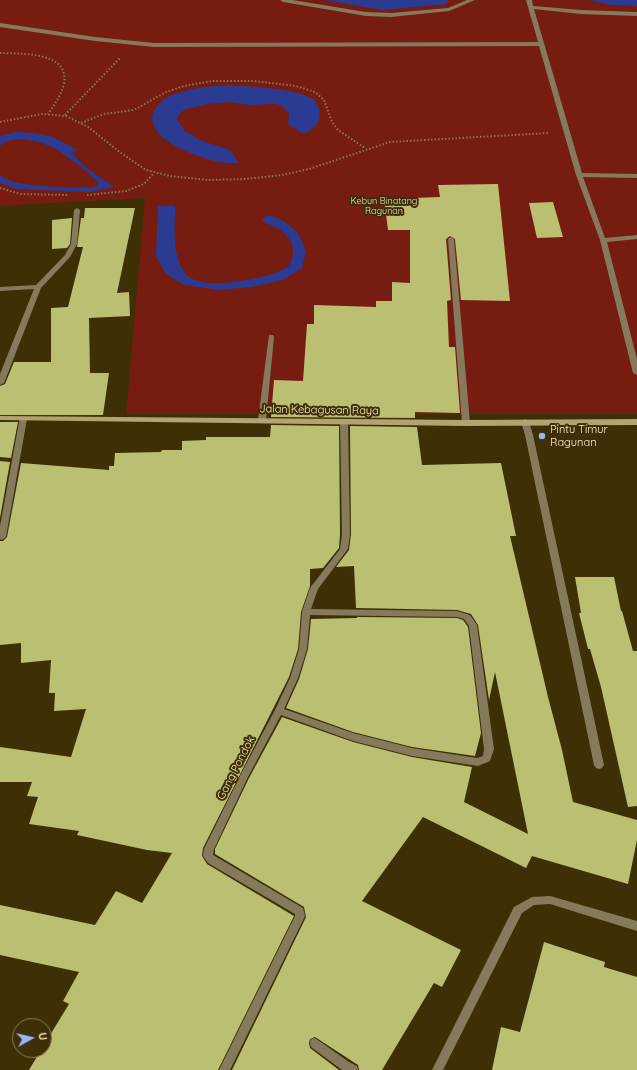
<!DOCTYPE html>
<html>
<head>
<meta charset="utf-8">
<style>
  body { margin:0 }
  #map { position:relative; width:637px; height:1070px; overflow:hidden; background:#3d3004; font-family:Quicksand,sans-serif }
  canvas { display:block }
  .north { position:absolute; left:12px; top:1018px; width:40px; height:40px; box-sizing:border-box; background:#3d3004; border:1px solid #897c53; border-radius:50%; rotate:82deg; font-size:11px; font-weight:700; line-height:16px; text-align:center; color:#fceec9 }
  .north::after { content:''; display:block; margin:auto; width:14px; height:18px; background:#9db4fd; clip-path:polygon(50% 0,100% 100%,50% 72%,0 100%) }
</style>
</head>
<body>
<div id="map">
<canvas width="637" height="1070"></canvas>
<div class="north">U</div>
</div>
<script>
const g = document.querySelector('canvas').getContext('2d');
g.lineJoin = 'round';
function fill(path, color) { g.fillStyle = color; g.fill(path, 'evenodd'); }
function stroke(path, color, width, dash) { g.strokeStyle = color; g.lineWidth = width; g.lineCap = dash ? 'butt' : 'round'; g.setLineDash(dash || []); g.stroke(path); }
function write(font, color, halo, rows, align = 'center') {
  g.font = font + ' Quicksand,sans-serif'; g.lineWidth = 4; g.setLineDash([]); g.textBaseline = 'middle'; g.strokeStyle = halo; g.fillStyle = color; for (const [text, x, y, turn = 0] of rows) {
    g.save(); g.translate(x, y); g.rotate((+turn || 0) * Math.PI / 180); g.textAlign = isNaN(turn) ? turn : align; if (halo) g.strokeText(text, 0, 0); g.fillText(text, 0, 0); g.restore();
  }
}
fill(new Path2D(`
  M0,0H637V414H126L145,198L0,206Z`), '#771c11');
fill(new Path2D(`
  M324,0H448L447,4L383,10Z
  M589,0H637V6L611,5Z
  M231,85C252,87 295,88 313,99C316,101 319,107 320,112C320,125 314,128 304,134L288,124L289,113L282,106L276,104L249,105L229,102L208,104L186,109L179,114L177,120L185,131L202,141L228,149L232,152L238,163C230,163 221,163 214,161C194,155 153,142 152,118C152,110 161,101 168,97C187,88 210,86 231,85Z
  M16,132L34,133L53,137L78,150L71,153L88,169L114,187L89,192L17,189L0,183V175C11,188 71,187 89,188L97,186L99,183C88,172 75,162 62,153C49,143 13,132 0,146V136Z
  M158,206H175C175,227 172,254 184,272C188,279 200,282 208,283C223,285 281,277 290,264C293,259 294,250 292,244C289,237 281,230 275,227C271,224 265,224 262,219L269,215L284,221L298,233L306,251L302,268L283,280L251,287L220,290L184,285L165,273L156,256Z`), '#2b3b91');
fill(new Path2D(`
  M498,184L510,301L461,300L455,239L450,236L446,239L451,300L447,301L449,347H455L460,413L415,412V418L271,417L274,380L303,381L307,324H314V305L376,307V301H392V282L410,283V230H388L384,199L440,197L438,185Z
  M553,202L563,237L537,238L529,203Z
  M85,208H135L117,293L129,292L130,316L89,318L90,373H109L103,415H0V386L5,384L14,362H51V308L68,307L83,247H77L81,218H84Z
  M72,218L70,244L67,248L52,249V220Z
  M0,422H18L11,458L0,457Z
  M271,425L339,426L340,534L339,548L323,568L310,569V586L301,612L298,649L289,677L203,848L202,856L207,864L294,916L218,1070H29L41,1050H44V1045L69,1004L63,1001L79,972L0,955V905L95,925L116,891L142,903L172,853L147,850L77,835L79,831L29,824L38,797L27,796L32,782H0V747L71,757L86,709L54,711L55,693H49L51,660L21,663V643L0,645V541H3L7,537L21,463L109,470V466H114L115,453L161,452L162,450H182V441L206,440V437H270Z
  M350,426L417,427L422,465L501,463L516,536H510L548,697L562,750L573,802L637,820V840L628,884L532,856L526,868L423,817L362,901L461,950L442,987L434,983L382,1070H359L358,1065L315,1037L310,1039L309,1043L310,1048L339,1070H232L306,917L304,907L215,854V849L249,778L282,717L353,742L412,757L472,767L464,802L528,834L495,672L489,700L478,625L471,614L457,610L356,608L354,566L336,567L349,550L351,534Z
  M0,461L10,462L0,518Z
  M575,577H614L621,611H622L633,651H637V806L628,807L601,687L590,649H588L579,613H581Z
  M357,617L457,618L463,620L468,627L481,733L475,756L412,747L353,732L286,708L299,679L308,649L311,619L357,618Z
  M544,942L605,962L604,967L637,977V1070H492L501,1027L520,1032Z`), '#bbbf71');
stroke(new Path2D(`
  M0,53C21,54 74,51 63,87C60,97 54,105 48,114
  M65,115L120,58
  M0,122L42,114L66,116L88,127L121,153L146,170L170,176L207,180L246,179L282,175L309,169L390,142L549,133
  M81,123L104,114L134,110L166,92L184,86L212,81H254L296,86L315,92L324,100L332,122L338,130L365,148
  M0,188L20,194L68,195
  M87,195L126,191L144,184L154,173`), '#877950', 2, [1.5, 2]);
fill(new Path2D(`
  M280,0H292L366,12L391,13L448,8L467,0H475L449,11L391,17L366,16L283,2Z
  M526,0H532L533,6L581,10L637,12V16L581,14L534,9L582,173L637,174V178L583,177L605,238L637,235V239L607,242L637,359V375L633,373L600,240L576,175L539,46L154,47L95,41L0,27V23L95,37L154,43L538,42Z
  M269,335H273L274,337L266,420L262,423L258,420Z`), '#857a5c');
fill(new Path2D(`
  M77,208L80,210L77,244L70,257L41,288L4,383L0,385V374L34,289L0,291V287L36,285L65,255L71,244L74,210Z
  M451,237L454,239L470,423L466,426L462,423L448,239Z
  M20,417H23L27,419L6,537L2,540L0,539V526Z
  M344,419L348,422L350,534L348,549L318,589L311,609L457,611L470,615L477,625L494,749L490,761L478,766L412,756L353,741L281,715L248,777L214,849L213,855L303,908L305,916L230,1070H219L295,916V914L208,863L203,856L204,849L242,772L275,710L290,678L299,649L302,612L310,588L340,549L342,534L340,422ZM310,615L457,617L464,619L469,626L484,749L483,756L477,758L412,748L353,733L284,709L298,678L307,649Z
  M525,419L529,422L533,435L604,765L602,768L599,769L596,768L594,765L525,435L521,422Z
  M550,896L637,921V931L550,904L534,905L522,913L443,1070H432L514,907L532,897Z
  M315,1038L349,1062L357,1066L358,1070H342L311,1047L310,1043L311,1039Z`), '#857a5c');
fill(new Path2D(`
  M0,416L466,420L637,419V425L466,426L0,420Z`), '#b4a372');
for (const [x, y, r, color] of [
  [542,436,4,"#9db4fd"]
]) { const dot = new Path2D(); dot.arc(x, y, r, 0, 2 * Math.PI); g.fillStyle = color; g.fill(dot); stroke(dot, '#3d3004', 1.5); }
write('9px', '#eed0cb', '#3d3004', [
  ["Kebun Binatang",384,201],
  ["Ragunan",384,211]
]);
write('11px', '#fceec9', '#3d3004', [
  ["Jalan Kebagusan Raya",319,410,1],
  ["Gang Pondok",236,768,-63]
]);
write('11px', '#fceec9', '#3d3004', [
  ["Pintu Timur",550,430],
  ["Ragunan",550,443]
], 'left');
</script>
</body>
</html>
